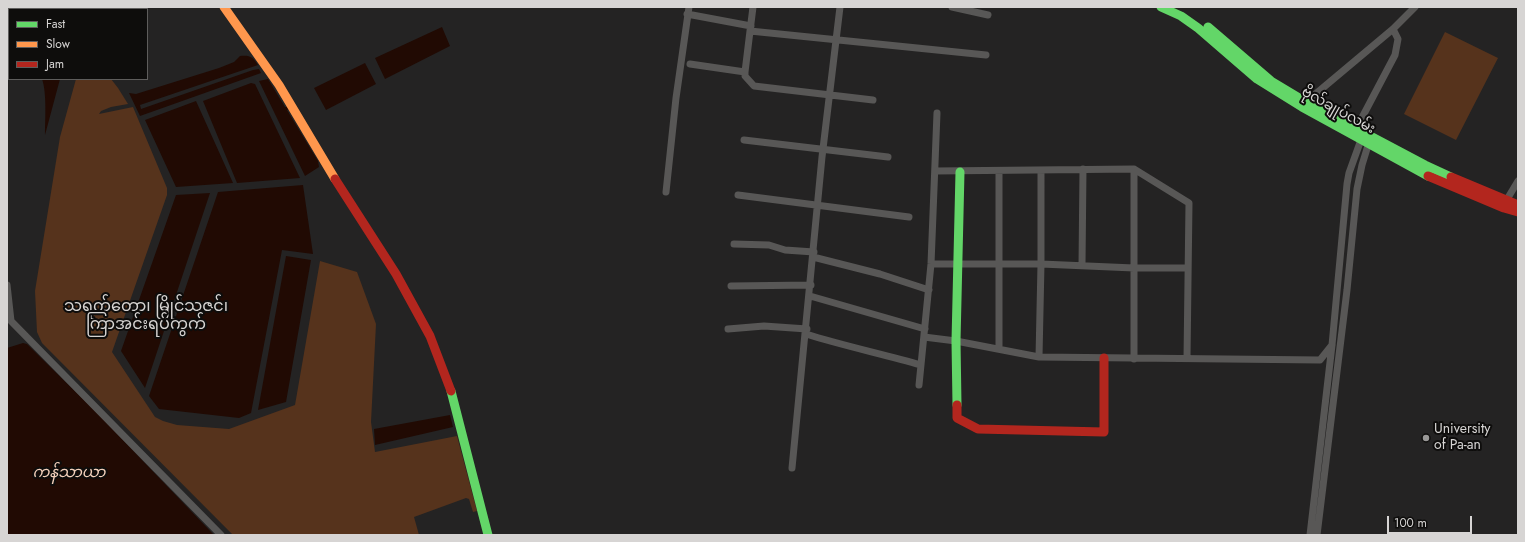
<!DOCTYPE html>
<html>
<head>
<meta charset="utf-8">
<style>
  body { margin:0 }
  #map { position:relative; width:1525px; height:542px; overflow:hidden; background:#242323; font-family:Jost,sans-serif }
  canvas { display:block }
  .frame { position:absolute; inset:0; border:8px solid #d7d5d4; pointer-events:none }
  .legend { position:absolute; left:8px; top:8px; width:140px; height:72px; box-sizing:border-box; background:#0e0d0c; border:1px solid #5e5d5c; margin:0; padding:5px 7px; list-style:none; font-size:12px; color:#d7d5d4 }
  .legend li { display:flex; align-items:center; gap:8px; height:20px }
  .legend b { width:20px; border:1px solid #5e5d5c }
  .scale { position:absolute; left:1387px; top:516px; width:85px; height:18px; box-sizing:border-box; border:2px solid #d7d5d4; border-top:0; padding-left:5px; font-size:12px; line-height:14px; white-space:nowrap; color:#d7d5d4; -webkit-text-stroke:3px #0e0d0c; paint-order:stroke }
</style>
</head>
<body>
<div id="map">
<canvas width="1525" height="542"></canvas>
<div class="frame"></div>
<ul class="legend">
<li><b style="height:5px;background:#63d668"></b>Fast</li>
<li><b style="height:5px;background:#ff974d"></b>Slow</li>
<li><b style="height:5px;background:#b3261e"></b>Jam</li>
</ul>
<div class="scale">100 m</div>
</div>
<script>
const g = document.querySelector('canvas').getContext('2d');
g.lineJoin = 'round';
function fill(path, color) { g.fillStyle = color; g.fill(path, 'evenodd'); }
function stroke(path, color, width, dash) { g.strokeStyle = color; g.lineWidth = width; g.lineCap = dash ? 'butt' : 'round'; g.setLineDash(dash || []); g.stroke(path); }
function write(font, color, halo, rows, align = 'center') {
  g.font = font + ' Jost,"Noto Sans Myanmar",sans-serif'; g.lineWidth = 4; g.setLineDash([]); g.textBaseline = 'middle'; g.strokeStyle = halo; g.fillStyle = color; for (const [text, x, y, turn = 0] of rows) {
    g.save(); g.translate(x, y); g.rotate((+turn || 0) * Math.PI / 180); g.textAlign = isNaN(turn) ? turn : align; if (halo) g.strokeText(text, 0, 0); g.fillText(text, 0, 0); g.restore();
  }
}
fill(new Path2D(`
  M1445,32L1498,58L1456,140L1404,114Z
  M76,79H111L118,88L128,104L111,107L101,111L99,114L133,107L167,188V195L112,352L155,417L163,421L177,425L229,429L295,405L320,261L357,272L376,324L371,422L375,452L457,436L477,511L473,512L469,499L466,498L414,517L419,535H233L42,343L37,332L35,291L60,137Z`), '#56331c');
fill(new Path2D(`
  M442,27L450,46L385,79L375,58Z
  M240,56C250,55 253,57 258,65L140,105L141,109L253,70L259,69L261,73L140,116L129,93L136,94L219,68L234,62Z
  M365,63L376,84L326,110L314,88Z
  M42,79H60L45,135C45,119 47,93 42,79Z
  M268,79L285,107H288L289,109L287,110L318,161L319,167L305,176L259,81Z
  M251,83L255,84L300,178L237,183L203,101Z
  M196,101L233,183L176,187L145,120Z
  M303,185L313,254L282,250L251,413L239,418L159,409L149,396L218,192Z
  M210,193L145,388L121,351L176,195Z
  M286,256L311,260L286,402L258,410Z
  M23,343L27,344L95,411L214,535H7V348Z
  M450,415L453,427L375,445L374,429Z`), '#210a03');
stroke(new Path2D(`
  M753,7L750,31L986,55
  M952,7L988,15
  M687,14L751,26
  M750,31L745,72V76L754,86L873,100
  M690,64L745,72
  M1306,102L1393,29L1415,7
  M1356,129L1395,55L1398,39L1393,29
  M744,140L888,157
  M935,171L1134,169L1189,203L1187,358
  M666,192L676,98L689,7
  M738,195L909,217
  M1506,201L1518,181
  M734,244L769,245L785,250L814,252
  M813,257L880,274L929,290
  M931,264H1041L1134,268H1188
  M1082,265L1083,169
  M7,285L11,321L221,535
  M731,286L811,285
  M810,296L925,329
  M728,329L764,326L807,329
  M806,334C844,346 883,354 921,365
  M924,337L956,341L1039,357L1320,360L1332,345
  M999,349V171
  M1039,357L1041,264V170
  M1134,359V169
  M919,385L931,264L937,113
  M792,468L822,157L840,7
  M1310,535L1332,345L1347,184L1349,173L1362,137
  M1317,535L1347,290L1357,189L1362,165L1370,139`), '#585756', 7);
stroke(new Path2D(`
  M1161,7L1181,16L1198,28L1257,79L1302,107L1428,176
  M1208,27L1271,81L1306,102L1425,165L1451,177
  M451,391L488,535
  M957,405L956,341L960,172`), '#63d668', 9);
stroke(new Path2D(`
  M224,7L279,85L335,179`), '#ff974d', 9);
stroke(new Path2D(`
  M1428,176L1504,208L1518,212
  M1451,177L1518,205
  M335,179L396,274L430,336L451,391
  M957,405V418L978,429L1104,432V358`), '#b3261e', 9);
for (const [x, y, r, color] of [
  [1426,438,4,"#989796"]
]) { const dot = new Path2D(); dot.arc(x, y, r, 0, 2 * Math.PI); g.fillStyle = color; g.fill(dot); stroke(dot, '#0e0d0c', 1.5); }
write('14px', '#d7d5d4', '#0e0d0c', [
  ["ဗိုလ်ချုပ်လမ်း",1338,111,29]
]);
write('14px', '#d7d5d4', '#0e0d0c', [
  ["University",1434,430],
  ["of Pa-an",1434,446]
], 'left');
write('italic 15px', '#f4d1bc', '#0e0d0c', [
  ["ကန်သာယာ",69,473]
]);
write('16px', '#d6d3d1', '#0e0d0c', [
  ["သရက်တော၊ မြိုင်သဇင်၊",146,307],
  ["ကြာအင်းရပ်ကွက်",146,325]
]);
</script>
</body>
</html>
